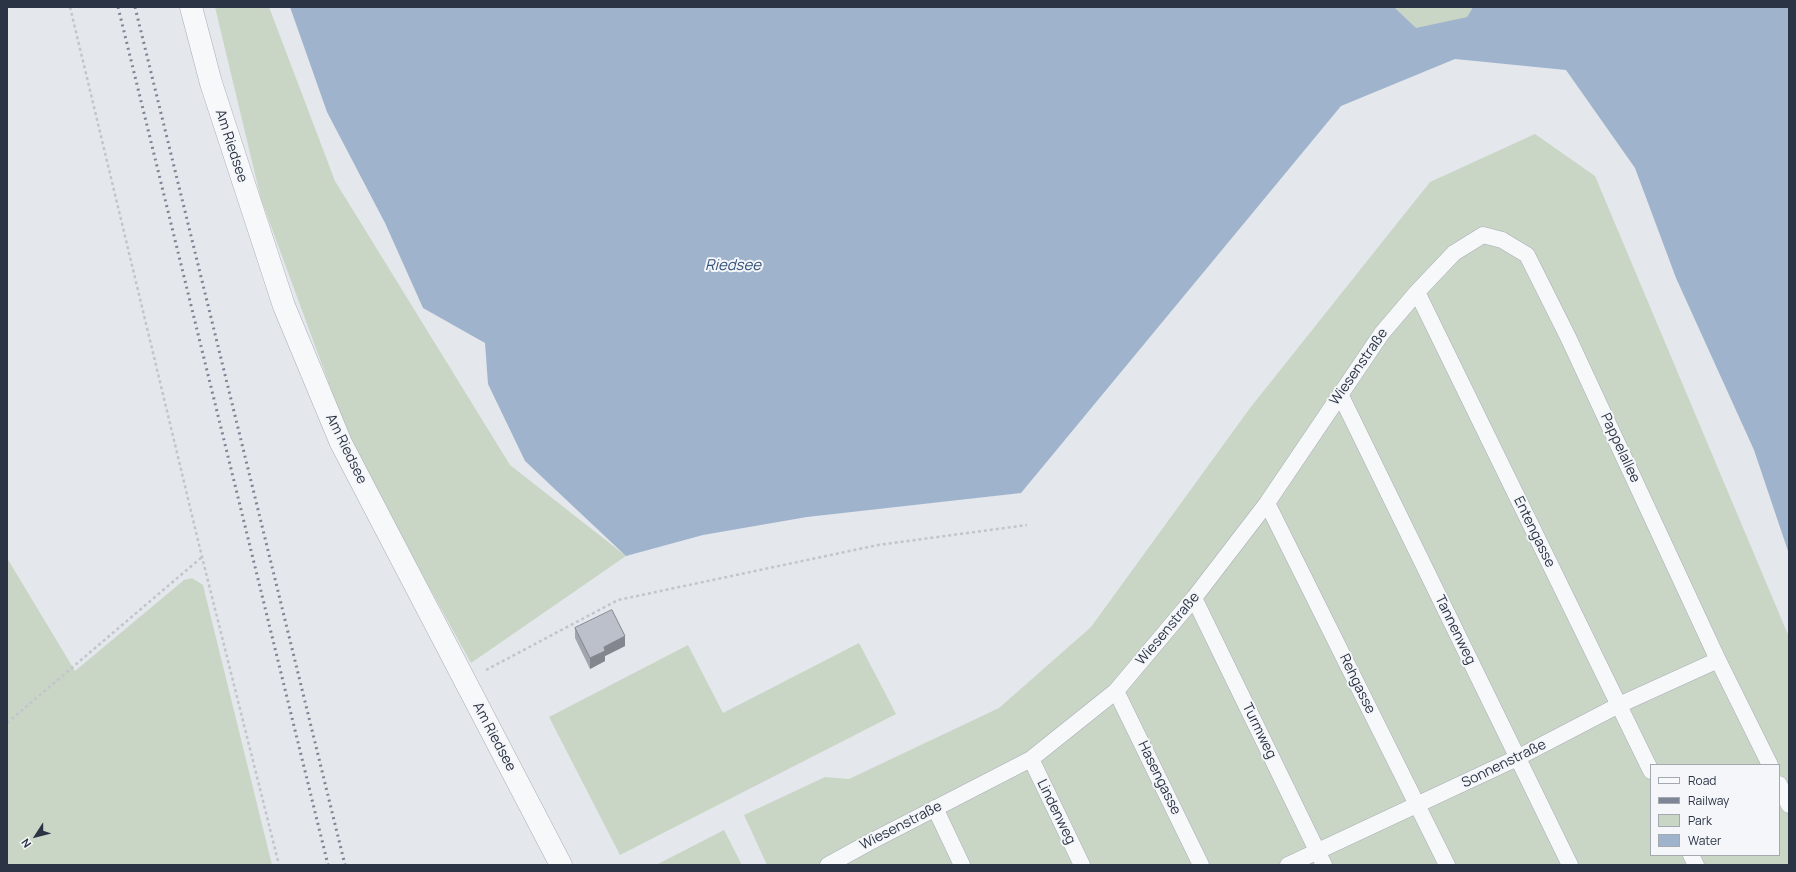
<!DOCTYPE html>
<html>
<head>
<meta charset="utf-8">
<style>
  body { margin:0 }
  #map { position:relative; width:1796px; height:872px; overflow:hidden; background:#e4e7ec; font-family:Manrope,sans-serif }
  canvas { display:block }
  .frame { position:absolute; inset:0; border:8px solid #2b3445; pointer-events:none }
  .legend { position:absolute; left:1650px; top:764px; width:130px; height:92px; box-sizing:border-box; background:#f4f6f9; border:1px solid #a4a8b1; margin:0; padding:5px 7px; list-style:none; font-size:12px; color:#2b3445 }
  .legend li { display:flex; align-items:center; gap:8px; height:20px }
  .legend b { width:20px; border:1px solid #a4a8b1 }
  .north { position:absolute; left:16px; top:816px; width:40px; height:40px; -webkit-text-stroke:3px #f4f6f9; paint-order:stroke; rotate:234deg; font-size:11px; font-weight:700; line-height:16px; text-align:center; color:#2b3445 }
  .north::after { content:''; display:block; margin:auto; width:14px; height:18px; background:#2b3445; clip-path:polygon(50% 0,100% 100%,50% 72%,0 100%) }
</style>
</head>
<body>
<div id="map">
<canvas width="1796" height="872"></canvas>
<div class="frame"></div>
<ul class="legend">
<li><b style="height:5px;background:#f7f8fa"></b>Road</li>
<li><b style="height:5px;background:#7d8696"></b>Railway</li>
<li><b style="height:11px;background:#c9d6c5"></b>Park</li>
<li><b style="height:11px;background:#9fb4cc"></b>Water</li>
</ul>
<div class="north">N</div>
</div>
<script>
const g = document.querySelector('canvas').getContext('2d');
g.lineJoin = 'round';
function fill(path, color) { g.fillStyle = color; g.fill(path, 'evenodd'); }
function stroke(path, color, width, dash) { g.strokeStyle = color; g.lineWidth = width; g.lineCap = dash ? 'butt' : 'round'; g.setLineDash(dash || []); g.stroke(path); }
function write(font, color, halo, rows, align = 'center') {
  g.font = font + ' Manrope,sans-serif'; g.lineWidth = 4; g.setLineDash([]); g.textBaseline = 'middle'; g.strokeStyle = halo; g.fillStyle = color; for (const [text, x, y, turn = 0] of rows) {
    g.save(); g.translate(x, y); g.rotate((+turn || 0) * Math.PI / 180); g.textAlign = isNaN(turn) ? turn : align; if (halo) g.strokeText(text, 0, 0); g.fillText(text, 0, 0); g.restore();
  }
}
fill(new Path2D(`
  M215,7H269L335,181L510,465L626,556L471,663L353,449L261,199Z
  M1394,7H1473L1467,17L1416,29Z
  M1535,134L1595,176L1789,637V865H767L744,815L825,777L849,779L999,708L1091,627L1250,408L1430,182ZM1651,765H1779V855H1651Z
  M7,558L75,671L184,580L192,578L203,585L272,865H7Z
  M859,643L896,714L620,855L549,717L688,645L723,713Z
  M724,830L742,865H656Z`), '#c9d6c5');
fill(new Path2D(`
  M290,7H1394L1416,28L1467,17L1473,7H1789V554L1754,450L1676,278L1635,168L1566,70L1455,59L1341,106L1021,493L807,517L703,535L626,556L525,461L488,384L485,343L423,308L385,223L327,112Z`), '#9fb4cc');
const lane = new Path2D(`
  M1417,292L1651,771
  M1340,394L1570,865
  M1267,503L1447,865
  M1194,598L1324,865
  M1116,691L1201,865
  M1031,759L1082,865
  M1779,784L1789,805
  M935,808L962,865
  M1691,855L1696,865
  M828,865L870,842L1031,759L1116,691L1194,598L1267,503L1382,333L1417,292L1454,253L1483,235L1502,240L1527,255L1568,337L1718,660L1770,765
  M1288,865L1517,758L1619,705L1718,660`);
const street = new Path2D(`
  M191,7L211,83L284,306L341,443L561,865`);
stroke(lane, '#a9aeb7', 17);
stroke(street, '#a9aeb7', 23);
stroke(new Path2D(`
  M70,7L202,557L279,865
  M486,670L618,600L878,545L1027,525
  M7,723L202,557`), '#c2c5cb', 2.5, [3, 3]);
stroke(lane, '#f7f8fa', 16);
stroke(street, '#f7f8fa', 22);
stroke(new Path2D(`
  M118,7L328,865
  M135,7L345,865`), '#7d8696', 3, [2, 4]);
fill(new Path2D(`
  M575,628L625,646L605,656V661L590,669L575,638Z`), '#a1a5ae');
fill(new Path2D(`
  M625,636V646L605,656V661L590,669V658L604,647Z`), '#83868d');
const building = new Path2D(`
  M612,610L625,636L604,647L605,651L590,658L575,628Z`);
fill(building, '#bbc0ca');
stroke(building, '#83868d', 1);
write('14px', '#2b3445', '#f4f6f9', [
  ["Am Riedsee",231,146,72],
  ["Wiesenstraße",1359,367,-55],
  ["Pappelallee",1620,448,65],
  ["Am Riedsee",346,449,64],
  ["Entengasse",1534,532,64],
  ["Wiesenstraße",1168,629,-50],
  ["Tannenweg",1455,630,64],
  ["Rehgasse",1357,684,64],
  ["Turmweg",1259,731,64],
  ["Am Riedsee",494,737,62],
  ["Sonnenstraße",1504,764,-26],
  ["Hasengasse",1159,778,64],
  ["Lindenweg",1056,812,64],
  ["Wiesenstraße",901,826,-27]
]);
write('italic 15px', '#34527a', '#f4f6f9', [
  ["Riedsee",733,266]
]);
</script>
</body>
</html>
